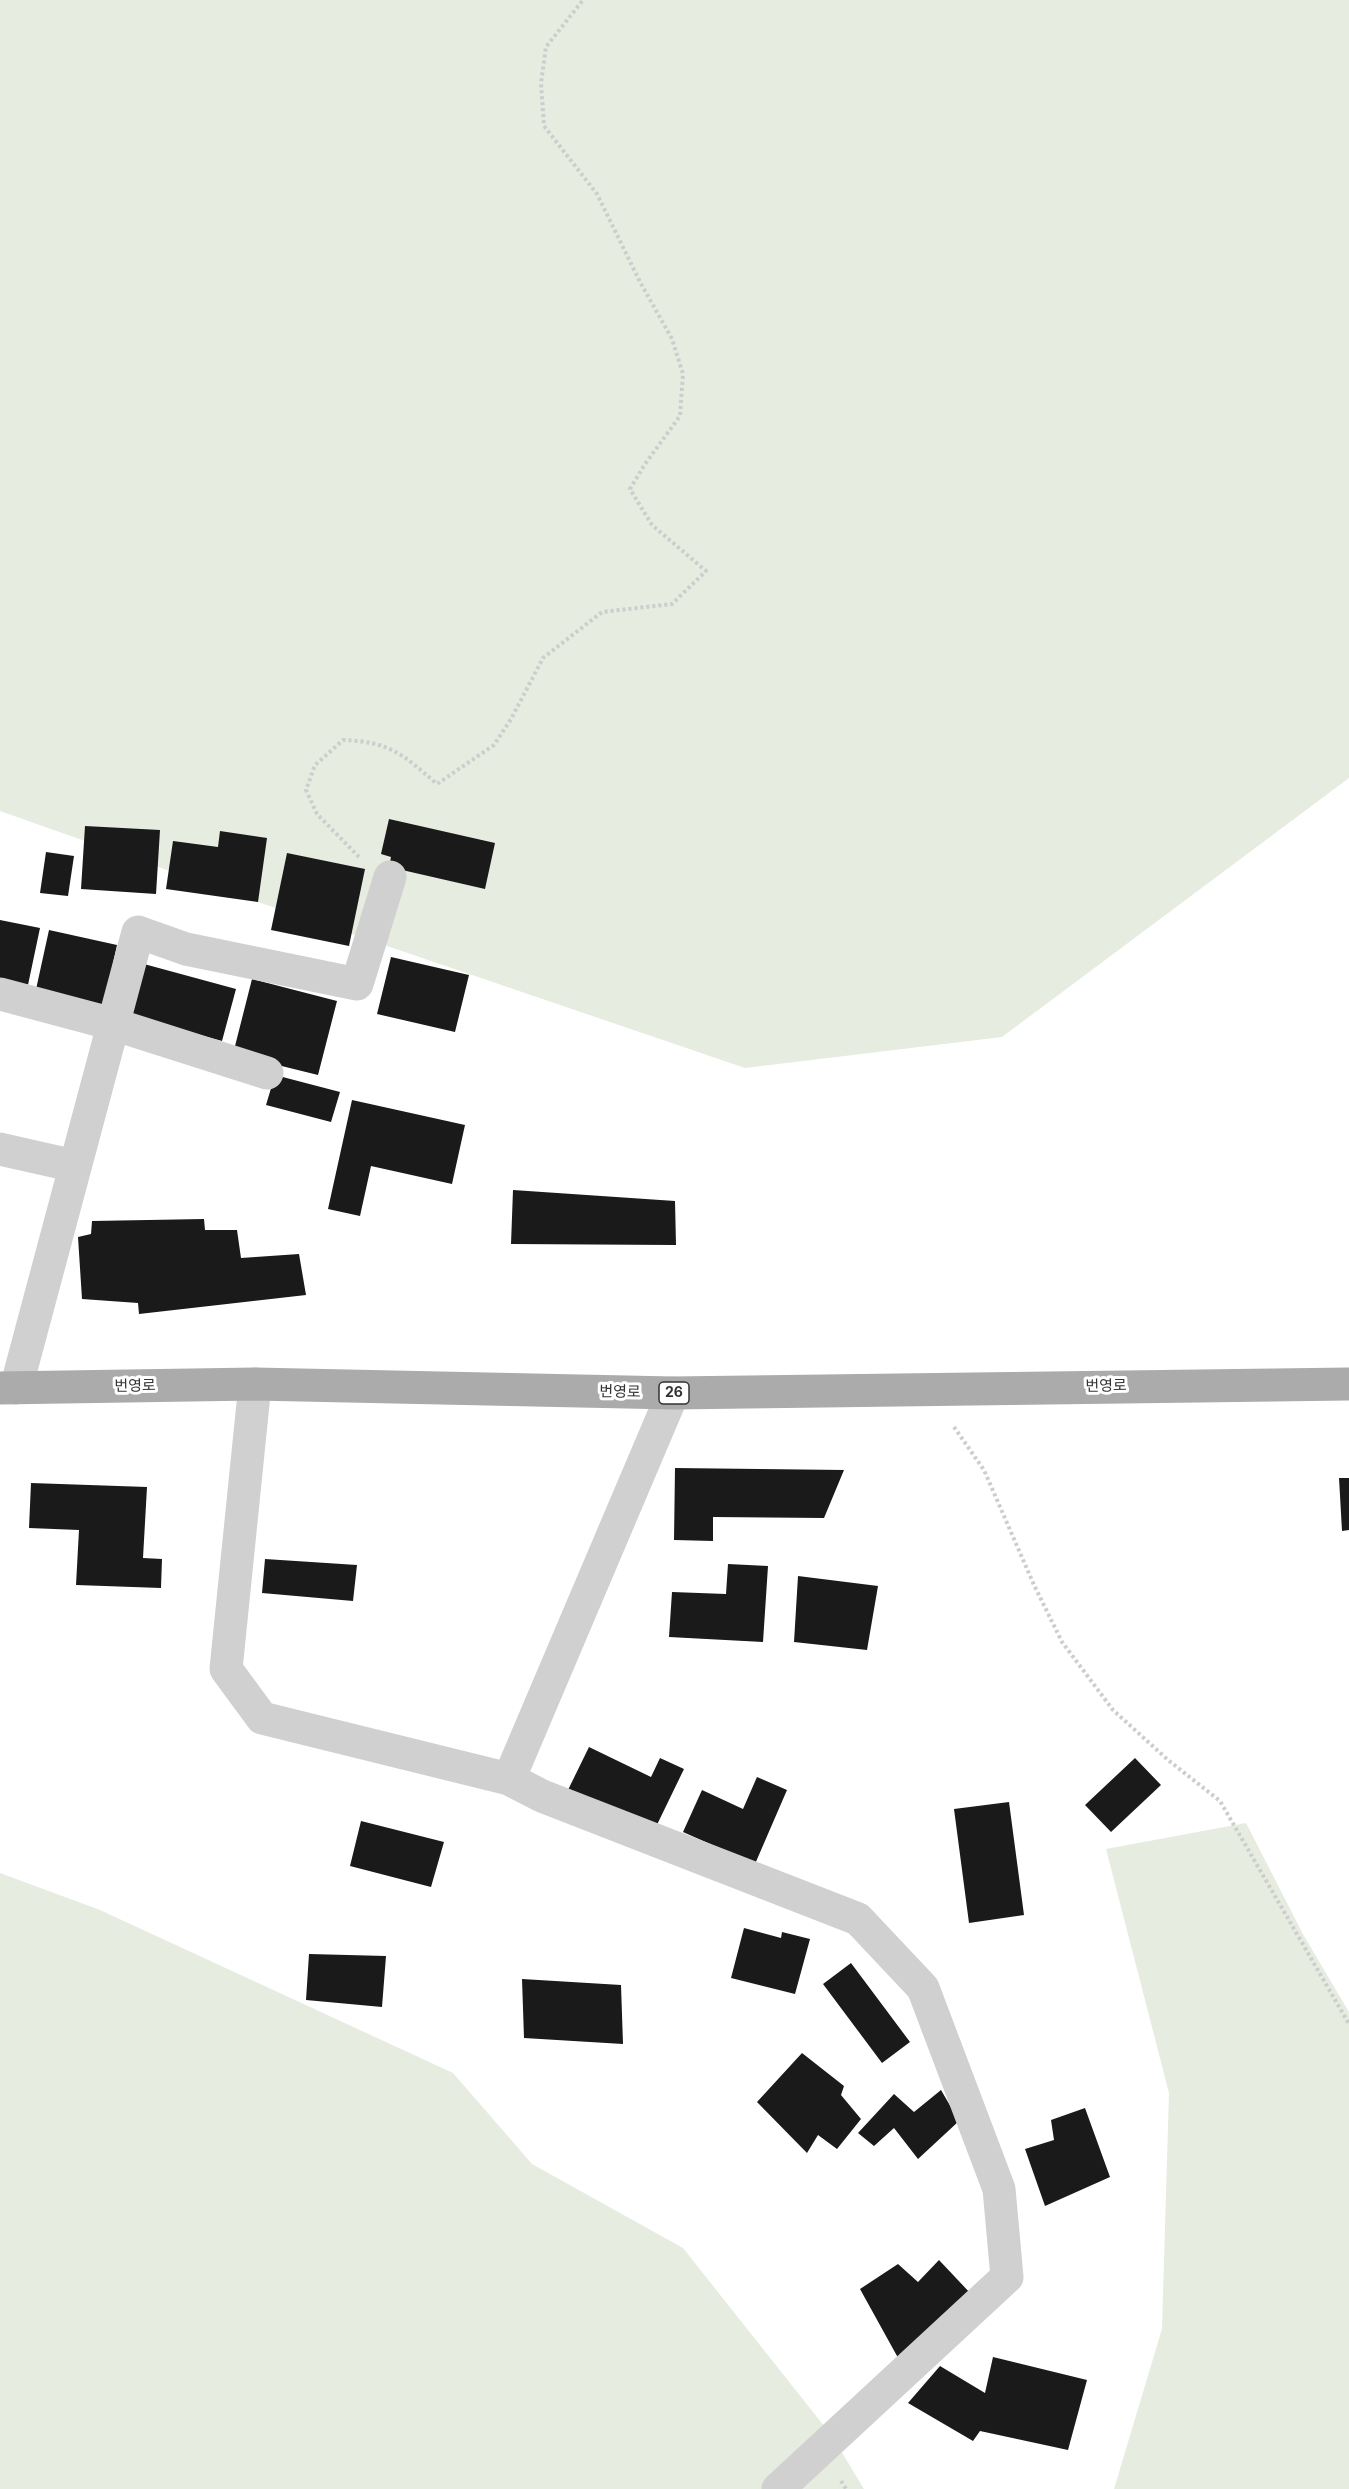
<!DOCTYPE html>
<html>
<head>
<meta charset="utf-8">
<style>
  body { margin:0 }
  canvas { display:block; background:#fff }
</style>
</head>
<body>
<canvas width="1349" height="2489"></canvas>
<script>
const g = document.querySelector('canvas').getContext('2d');
g.lineJoin = 'round';
function fill(path, color) { g.fillStyle = color; g.fill(path, 'evenodd'); }
function stroke(path, color, width, dash) { g.strokeStyle = color; g.lineWidth = width; g.lineCap = dash ? 'butt' : 'round'; g.setLineDash(dash || []); g.stroke(path); }
function write(font, color, halo, rows, align = 'center') {
  g.font = font + ' Inter,"Noto Sans KR",sans-serif'; g.lineWidth = 6; g.setLineDash([]); g.textBaseline = 'middle'; g.strokeStyle = halo; g.fillStyle = color; for (const [text, x, y, turn = 0] of rows) {
    g.save(); g.translate(x, y); g.rotate((+turn || 0) * Math.PI / 180); g.textAlign = isNaN(turn) ? turn : align; if (halo) g.strokeText(text, 0, 0); g.fillText(text, 0, 0); g.restore();
  }
}
fill(new Path2D(`
  M0,0H1349V778L1002,1037L745,1068L258,902L0,811Z
  M1246,1823L1304,1936L1349,2012V2489H1114L1162,2329L1169,2093L1106,1849Z
  M0,1873L100,1910L453,2073L532,2164L683,2248L832,2436L864,2489H0Z`), '#e6ecdf');
fill(new Path2D(`
  M389,819L495,843L485,889L389,867L391,857L381,854Z
  M85,826L160,830L156,894L81,889Z
  M220,831L267,838L258,902L166,889L173,841L218,847Z
  M46,852L74,856L68,896L40,893Z
  M287,853L365,869L349,946L271,930Z
  M0,920L40,928L28,985L0,979Z
  M49,930L117,945L103,1009L35,994Z
  M391,957L469,975L455,1032L377,1014Z
  M144,964L236,989L222,1041L130,1016Z
  M252,979L337,1001L318,1075L233,1054Z
  M275,1075L340,1092L331,1122L266,1105Z
  M352,1100L465,1125L452,1184L371,1166L360,1216L328,1209Z
  M513,1190L675,1201L676,1245L511,1244Z
  M204,1219L205,1230H237L241,1258L299,1254L306,1295L139,1314L138,1303L82,1299L78,1237L91,1234L92,1221Z
  M675,1468L844,1470L824,1518L713,1517V1541L674,1540Z
  M1339,1478H1349V1530L1342,1531Z
  M31,1483L147,1487L143,1558L162,1559L161,1588L76,1585L79,1530L29,1528Z
  M265,1559L357,1565L353,1601L262,1593Z
  M728,1564L768,1566L763,1642L669,1637L672,1592L726,1594Z
  M798,1576L878,1586L867,1650L794,1642Z
  M589,1747L651,1777L660,1758L684,1769L653,1833L567,1792Z
  M1135,1758L1161,1785L1111,1832L1085,1805Z
  M757,1777L787,1790L755,1864L683,1832L702,1790L743,1809Z
  M1009,1802L1024,1915L969,1923L954,1809Z
  M361,1821L444,1842L431,1887L350,1866Z
  M744,1928L781,1938L782,1932L810,1939L795,1994L731,1978Z
  M309,1954L386,1956L382,2007L306,2000Z
  M851,1963L910,2042L882,2063L823,1984Z
  M522,1979L621,1985L623,2044L524,2038Z
  M802,2053L844,2086L841,2095L861,2119L837,2149L818,2135L807,2153L757,2102Z
  M941,2090L959,2121L918,2159L894,2128L874,2146L858,2133L894,2094L914,2112Z
  M1085,2108L1110,2177L1045,2206L1025,2149L1054,2140L1051,2120Z
  M939,2260L972,2295L902,2365L860,2289L898,2264L918,2282Z
  M993,2357L1087,2380L1068,2450L980,2431L973,2441L908,2403L940,2366L985,2393Z`), '#1a1a1a');
stroke(new Path2D(`
  M359,857L317,814L306,790L315,765L343,740C391,742 402,754 437,784L494,745L511,719L543,658L602,612L672,604L706,571L652,525L630,489L645,464L680,416L683,374L672,339L640,282L597,194L544,126L541,83L546,47L583,0
  M954,1427L984,1470L1034,1585L1062,1642L1113,1710L1168,1760L1220,1801L1349,2024
  M841,2481L846,2489`), '#cdcdcd', 4, [3, 3]);
stroke(new Path2D(`
  M0,994L113,1024L267,1073
  M0,1149L75,1166
  M255,1384L226,1669L262,1718L509,1779L542,1796L858,1919L923,1988L999,2189L1007,2277L778,2489
  M16,1388L138,932L186,949L357,984L390,877
  M509,1779L673,1393`), '#d0d0d0', 33);
stroke(new Path2D(`
  M0,1388L255,1384L673,1393L1349,1384`), '#ababab', 33);
for (const [x, y, w] of [
  [674,1393,30]
]) { const box = new Path2D(); box.roundRect(x - w / 2, y - 11, w, 22, 4.5); g.fillStyle = '#fff'; g.fill(box); stroke(box, '#333', 1.5); }
write('bold 14px', '#333', null, [
  ["26",674,1393]
]);
write('15px', '#333', '#fff', [
  ["번영로",135,1386,-1],
  ["번영로",1106,1386,-1],
  ["번영로",620,1392,1]
]);
</script>
</body>
</html>
